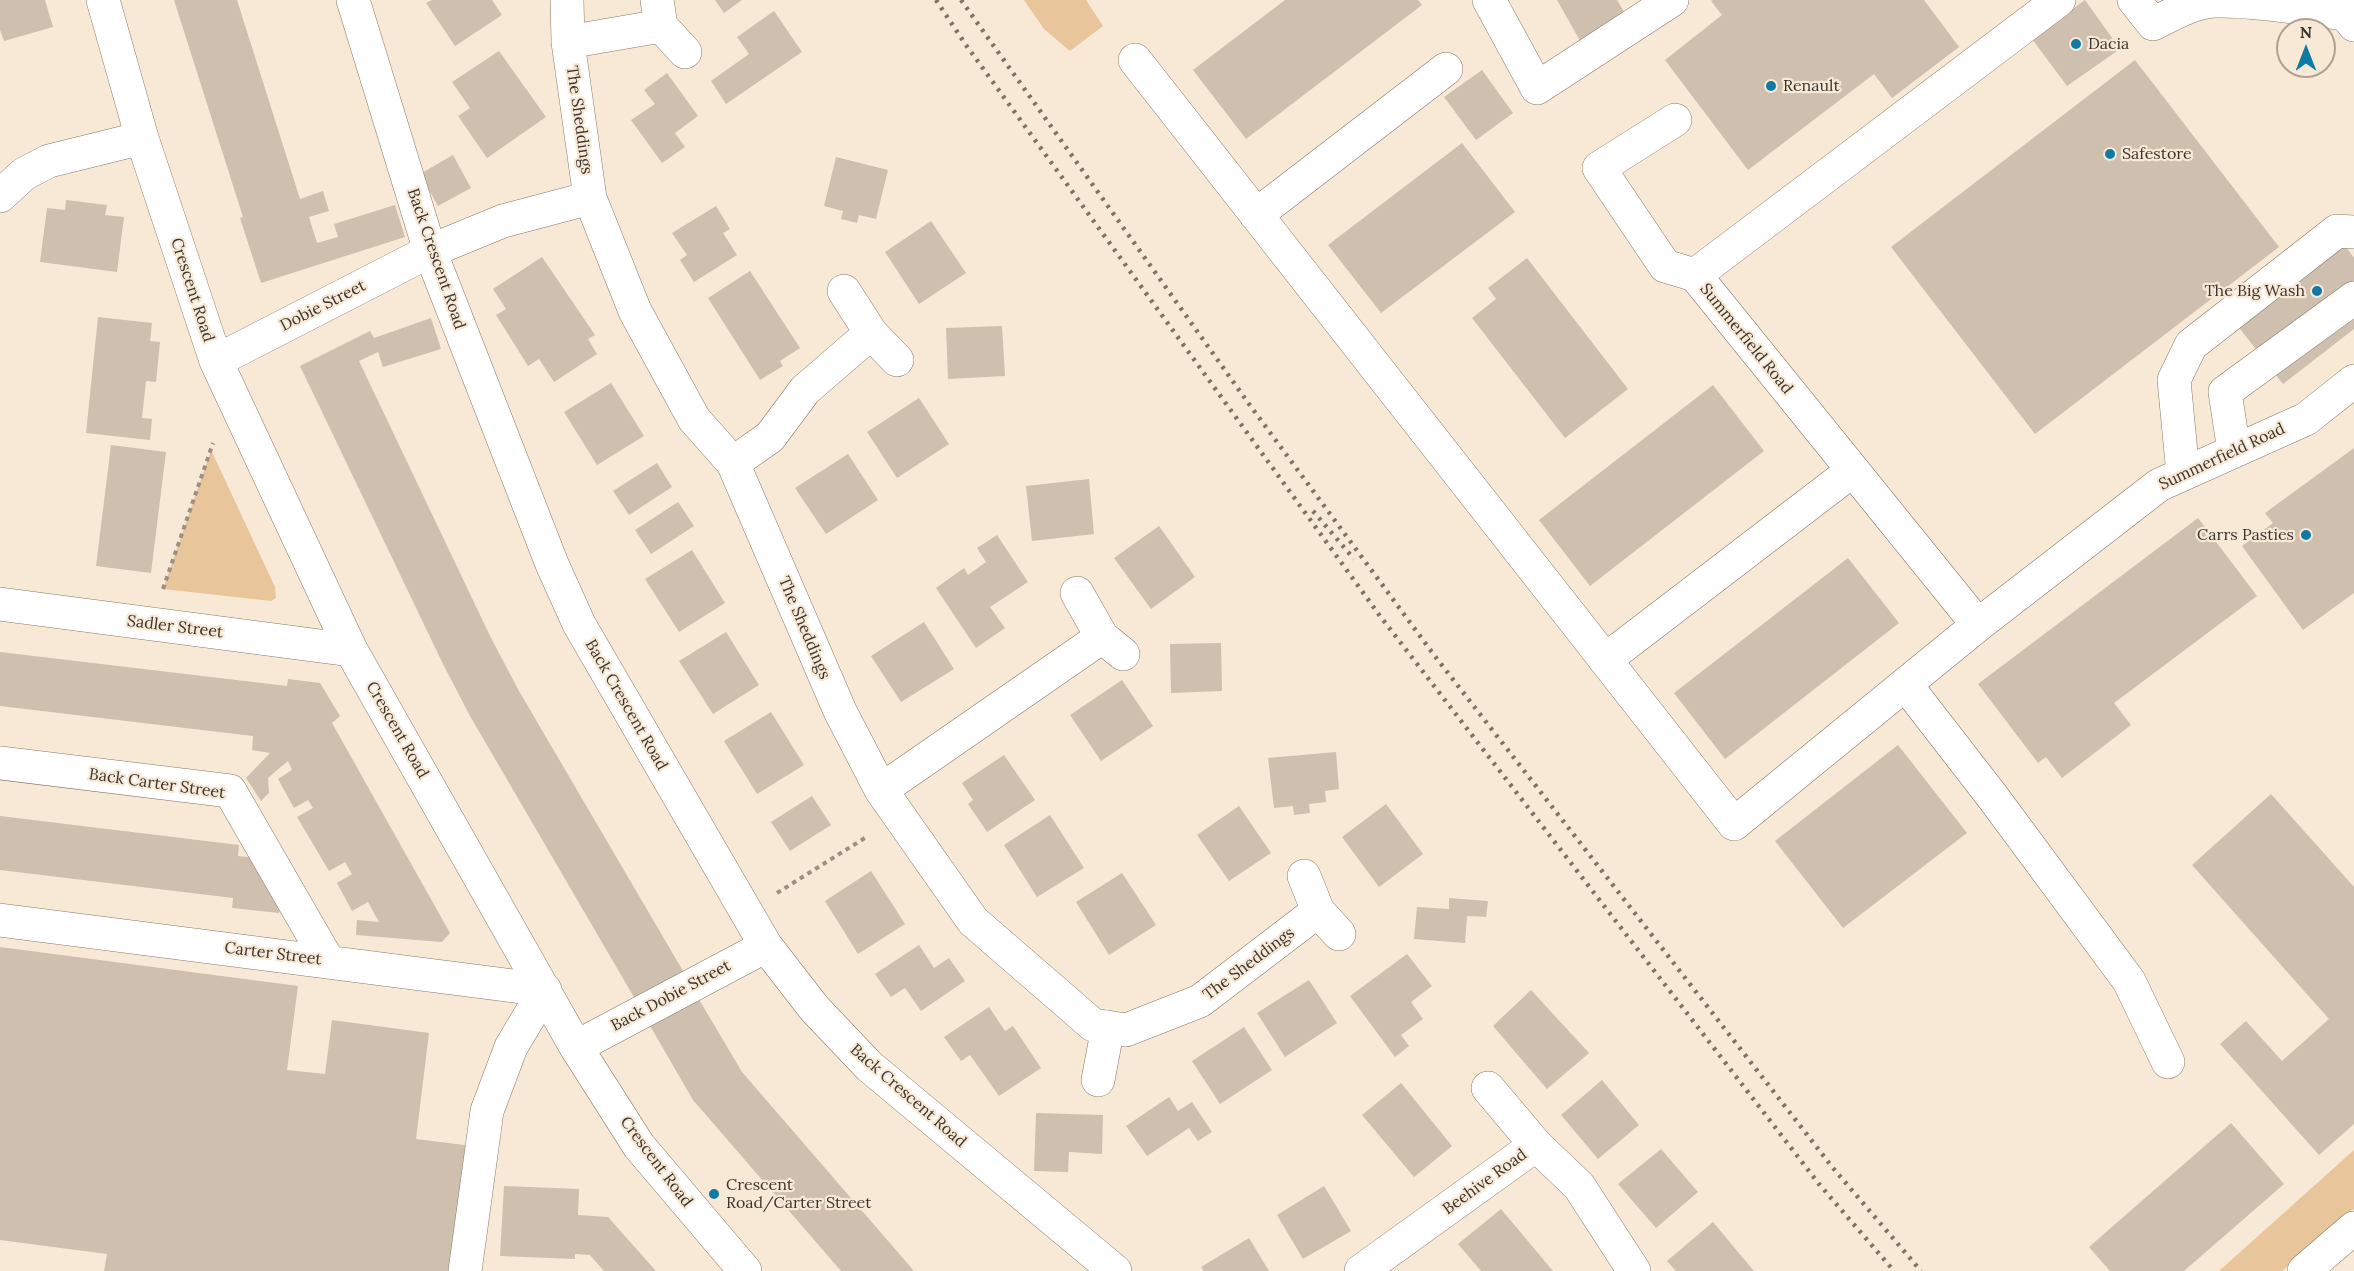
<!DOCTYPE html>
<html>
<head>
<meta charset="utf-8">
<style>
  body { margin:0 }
  #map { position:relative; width:2354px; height:1271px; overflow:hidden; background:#f8e9d6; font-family:Lora,serif }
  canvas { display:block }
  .north { position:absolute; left:2276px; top:18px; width:60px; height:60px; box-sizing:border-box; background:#f8e9d6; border:2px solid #aca193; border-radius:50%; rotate:0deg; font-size:16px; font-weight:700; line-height:24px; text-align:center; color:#3b352e }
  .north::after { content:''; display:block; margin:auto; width:21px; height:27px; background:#0f7aa4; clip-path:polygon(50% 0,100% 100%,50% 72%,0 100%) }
</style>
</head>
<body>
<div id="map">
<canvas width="2354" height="1271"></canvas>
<div class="north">N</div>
</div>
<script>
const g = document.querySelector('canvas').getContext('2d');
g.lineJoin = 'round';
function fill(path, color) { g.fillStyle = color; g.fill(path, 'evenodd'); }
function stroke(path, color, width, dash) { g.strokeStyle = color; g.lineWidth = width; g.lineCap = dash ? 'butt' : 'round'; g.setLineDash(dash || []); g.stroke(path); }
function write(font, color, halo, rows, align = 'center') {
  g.font = font + ' Lora,serif'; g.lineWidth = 4.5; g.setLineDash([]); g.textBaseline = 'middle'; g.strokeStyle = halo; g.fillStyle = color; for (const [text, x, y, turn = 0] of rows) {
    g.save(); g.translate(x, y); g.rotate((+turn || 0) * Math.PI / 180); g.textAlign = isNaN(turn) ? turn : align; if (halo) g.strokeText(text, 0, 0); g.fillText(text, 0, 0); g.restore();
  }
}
fill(new Path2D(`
  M1024,0H1086L1103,26L1070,51L1044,29Z
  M211,450L275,587L276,598L271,601L163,589Z
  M2354,1150V1209L2282,1271H2219Z`), '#e8c59a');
fill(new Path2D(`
  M0,0H45L53,27L4,41L0,30Z
  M174,0H237L300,199L323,191L329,211L309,217L317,243L338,237L334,224L395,205L405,237L261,283L240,218L243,217Z
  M432,0H492L502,15L455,46L426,3Z
  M715,0H742L724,13Z
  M1285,0H1418L1422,5L1246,139L1193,70Z
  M1557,0H1617L1629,20L1583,46Z
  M1713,0H1924L1959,47L1892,98L1874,74L1748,170L1665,60L1722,15L1711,1Z
  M2085,0L2120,49L2067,86L2032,39Z
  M774,11L802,52L726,104L711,81L749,54L737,37Z
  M499,51L546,117L487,158L458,116L470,108L452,82Z
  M2135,60L2279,247L2035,434L1891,247Z
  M1482,70L1513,113L1476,140L1444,97Z
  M667,73L698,116L675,133L685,147L662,163L631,120L655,104L644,90Z
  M1462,143L1515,212L1381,313L1328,245Z
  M453,155L471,188L438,206L420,174Z
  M836,157L888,170L876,219L859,215L857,223L841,219L843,211L824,206Z
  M66,200L107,205L105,215L124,217L117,272L40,262L47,208L65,210Z
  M716,206L730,229L723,233L737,255L694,282L680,260L687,255L672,233Z
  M931,221L966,273L919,304L885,252Z
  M2343,243L2354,258V329L2283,384L2237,325Z
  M542,257L595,335L588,339L597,354L554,382L539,359L528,366L496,315L506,309L493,289Z
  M1527,258L1628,389L1565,438L1472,318L1496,299L1488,288Z
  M750,271L800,348L780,361L783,366L760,380L708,298Z
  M98,317L152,323L150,341L160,342L156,382L146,381L142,418L152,419L150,440L86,433Z
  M431,318L441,349L383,367L378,352L359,361L491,638L519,691L683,971L635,999L470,716L442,662L300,366L370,331L374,338Z
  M1002,326L1005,376L948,379L946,328Z
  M611,383L644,436L597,465L564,412Z
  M1713,385L1764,451L1590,586L1539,520Z
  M919,398L949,444L897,478L867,432Z
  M111,445L166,452L151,573L96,566Z
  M2354,448V593L2303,630L2242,546L2273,523L2265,513Z
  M848,454L878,500L826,534L795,488Z
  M657,463L672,487L629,515L613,491Z
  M1089,479L1094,534L1032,541L1026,486Z
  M678,502L694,526L651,554L635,530Z
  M2198,518L2257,596L2114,703L2131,725L2062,778L2046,757L2038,763L1978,684Z
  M1159,526L1195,577L1151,609L1114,558Z
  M997,535L1028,582L990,607L1005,628L976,648L936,588L964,568L968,575L986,562L977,548Z
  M692,550L725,603L679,632L645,579Z
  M1848,558L1899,623L1725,759L1674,693Z
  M924,622L954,669L901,702L871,656Z
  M726,632L759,685L713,714L679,661Z
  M1221,643L1222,691L1171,693L1170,644Z
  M0,652L287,686L288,679L320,683L340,716L332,723L450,933L442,942L356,935L357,920L379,922L368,902L352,911L337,883L352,874L345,862L329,871L297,817L313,808L308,800L294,808L278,779L292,770L288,761L268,778L269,793L261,801L246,778L270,753L252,750L253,736L0,706Z
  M1122,680L1153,726L1101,761L1070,715Z
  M771,712L804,765L757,794L724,741Z
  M1898,745L1967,833L1843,928L1775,841Z
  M1336,752L1339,789L1325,791L1326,802L1309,804L1310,813L1294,815L1293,806L1274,808L1268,758Z
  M1004,755L1035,800L987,832L968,804L973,800L962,783Z
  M2271,794L2354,887V1124L2319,1155L2220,1044L2246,1021L2282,1061L2329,1019L2192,865Z
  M812,796L831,825L790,851L771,822Z
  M1386,804L1423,854L1379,887L1342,837Z
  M1239,806L1271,853L1229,881L1197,835Z
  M1050,815L1084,868L1037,897L1004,845Z
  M0,816L239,845L238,856L255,858L280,904L279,913L232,908L233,898L0,870Z
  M871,871L905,924L858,954L825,901Z
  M1122,873L1156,925L1109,955L1076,902Z
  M1449,898L1488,901L1486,917L1467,916L1465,943L1414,939L1417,907L1449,909Z
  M919,945L934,968L949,958L965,981L921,1011L905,988L891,997L875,974Z
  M0,947L298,986L287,1070L325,1074L332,1020L429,1033L416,1139L472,1146L455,1271H104L107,1254L0,1240Z
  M1407,954L1432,986L1411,1002L1423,1019L1401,1035L1409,1046L1395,1057L1350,996Z
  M1309,980L1337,1023L1285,1057L1257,1013Z
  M1531,990L1589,1053L1547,1089L1493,1026Z
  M697,996L742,1072L914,1271H841L693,1100L649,1024Z
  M989,1007L1005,1031L1013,1026L1041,1068L999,1096L970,1055L961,1061L944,1037Z
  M1244,1027L1272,1070L1220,1104L1192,1061Z
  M1602,1080L1639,1125L1598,1159L1561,1115Z
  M1401,1083L1452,1146L1414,1177L1362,1115Z
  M1169,1097L1178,1111L1192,1102L1212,1132L1198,1141L1189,1128L1147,1156L1126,1126Z
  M1036,1113L1103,1115L1102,1154L1069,1152L1068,1172L1034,1171Z
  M2231,1123L2284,1184L2184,1271H2110L2089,1247Z
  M1661,1149L1698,1192L1656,1228L1618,1184Z
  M504,1186L579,1189L578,1215L608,1217L656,1271H604L590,1255L575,1254V1259L500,1256Z
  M1324,1186L1351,1231L1303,1259L1277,1215Z
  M1501,1209L1553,1271H1481L1458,1244Z
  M1713,1222L1738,1252L1754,1271H1676L1667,1261Z
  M1249,1238L1269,1271H1204L1201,1267Z`), '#cebfae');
const minor = new Path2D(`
  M103,0L142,138L216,361L351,650L576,1047L639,1146L745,1271
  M353,0L430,251L552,564L579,624L766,946L814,1008L869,1066L1115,1271
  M567,0L568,42L590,198L635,311L694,419L733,463L840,711L881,790L973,921L1093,1025L1126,1030L1200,1001L1318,911
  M657,0L661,26L685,52
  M1489,0L1537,88L1672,0
  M2134,0L2153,24C2173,14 2193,2 2215,1C2254,0 2305,9 2345,14
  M568,42L661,26
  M1135,60L1734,824L1978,625L2159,485L2306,419L2354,381
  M1675,120L1599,168L1665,266L1695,275
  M0,196L24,174L49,161L142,138
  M1256,215L1446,69
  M1695,275L2059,0
  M1695,275L1978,625
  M844,291L871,333L897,360
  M216,361L430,251L503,221L590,198
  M2234,451L2225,392L2354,298
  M733,463L770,437L805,390L871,333
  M2183,474L2174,380L2191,345L2337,231L2354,232
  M1077,593L1102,637L1123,654
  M0,604L351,650
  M1605,660L1852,471
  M1906,685L1992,796L2129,981L2168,1062
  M0,763L230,791L328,961
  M881,790L1102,637
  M1304,876L1318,911L1339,934
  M0,920L545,990L511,1047L487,1111L465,1271
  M576,1047L766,946
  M1098,1080L1108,1027
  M1488,1088L1536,1145
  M1361,1271L1536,1145L1579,1186L1634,1271
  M2304,1271L2354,1228`);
const major = new Path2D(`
  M2334,0L2354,25`);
stroke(minor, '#877968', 34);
stroke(major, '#877968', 34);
stroke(new Path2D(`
  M163,589L213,443
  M777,893L868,836`), '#9b9083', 4, [4.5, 4.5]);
stroke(minor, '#fff', 33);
stroke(major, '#fff', 33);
stroke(new Path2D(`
  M936,0L966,45L1380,616L1819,1184L1894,1271
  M961,0L1249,404L1434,655L1833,1168L1921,1271
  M1313,511L1354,559`), '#7c7368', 4.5, [3, 6]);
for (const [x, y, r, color] of [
  [2076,44,6,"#0f7aa4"],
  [1771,86,6,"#0f7aa4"],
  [2110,154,6,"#0f7aa4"],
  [2317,291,6,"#0f7aa4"],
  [2306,535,6,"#0f7aa4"],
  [714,1194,6,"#0f7aa4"]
]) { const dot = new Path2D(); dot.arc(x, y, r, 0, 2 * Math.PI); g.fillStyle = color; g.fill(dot); stroke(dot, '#f8e9d6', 2); }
write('16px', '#3b352e', '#f8e9d6', [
  ["Dacia",2088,44],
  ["Renault",1783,86],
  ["Safestore",2122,154],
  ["The Big Wash",2305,291,"right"],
  ["Carrs Pasties",2294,535,"right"],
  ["Crescent",726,1185],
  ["Road/Carter Street",726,1203]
], 'left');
write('16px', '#3b352e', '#f8e9d6', [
  ["The Sheddings",579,120,82],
  ["Back Crescent Road",436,259,71],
  ["Crescent Road",192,290,72],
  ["Dobie Street",323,306,-27],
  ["Summerfield Road",1746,339,51],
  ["Summerfield Road",2222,457,-25],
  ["Sadler Street",175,627,7],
  ["The Sheddings",804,628,67],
  ["Back Crescent Road",626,705,60],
  ["Crescent Road",397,730,60],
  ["Back Carter Street",157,784,8],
  ["Carter Street",273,954,7],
  ["The Sheddings",1249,964,-37],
  ["Back Dobie Street",671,996,-28],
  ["Back Crescent Road",908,1096,41],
  ["Crescent Road",656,1162,53],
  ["Beehive Road",1485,1182,-36]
]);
</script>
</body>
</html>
